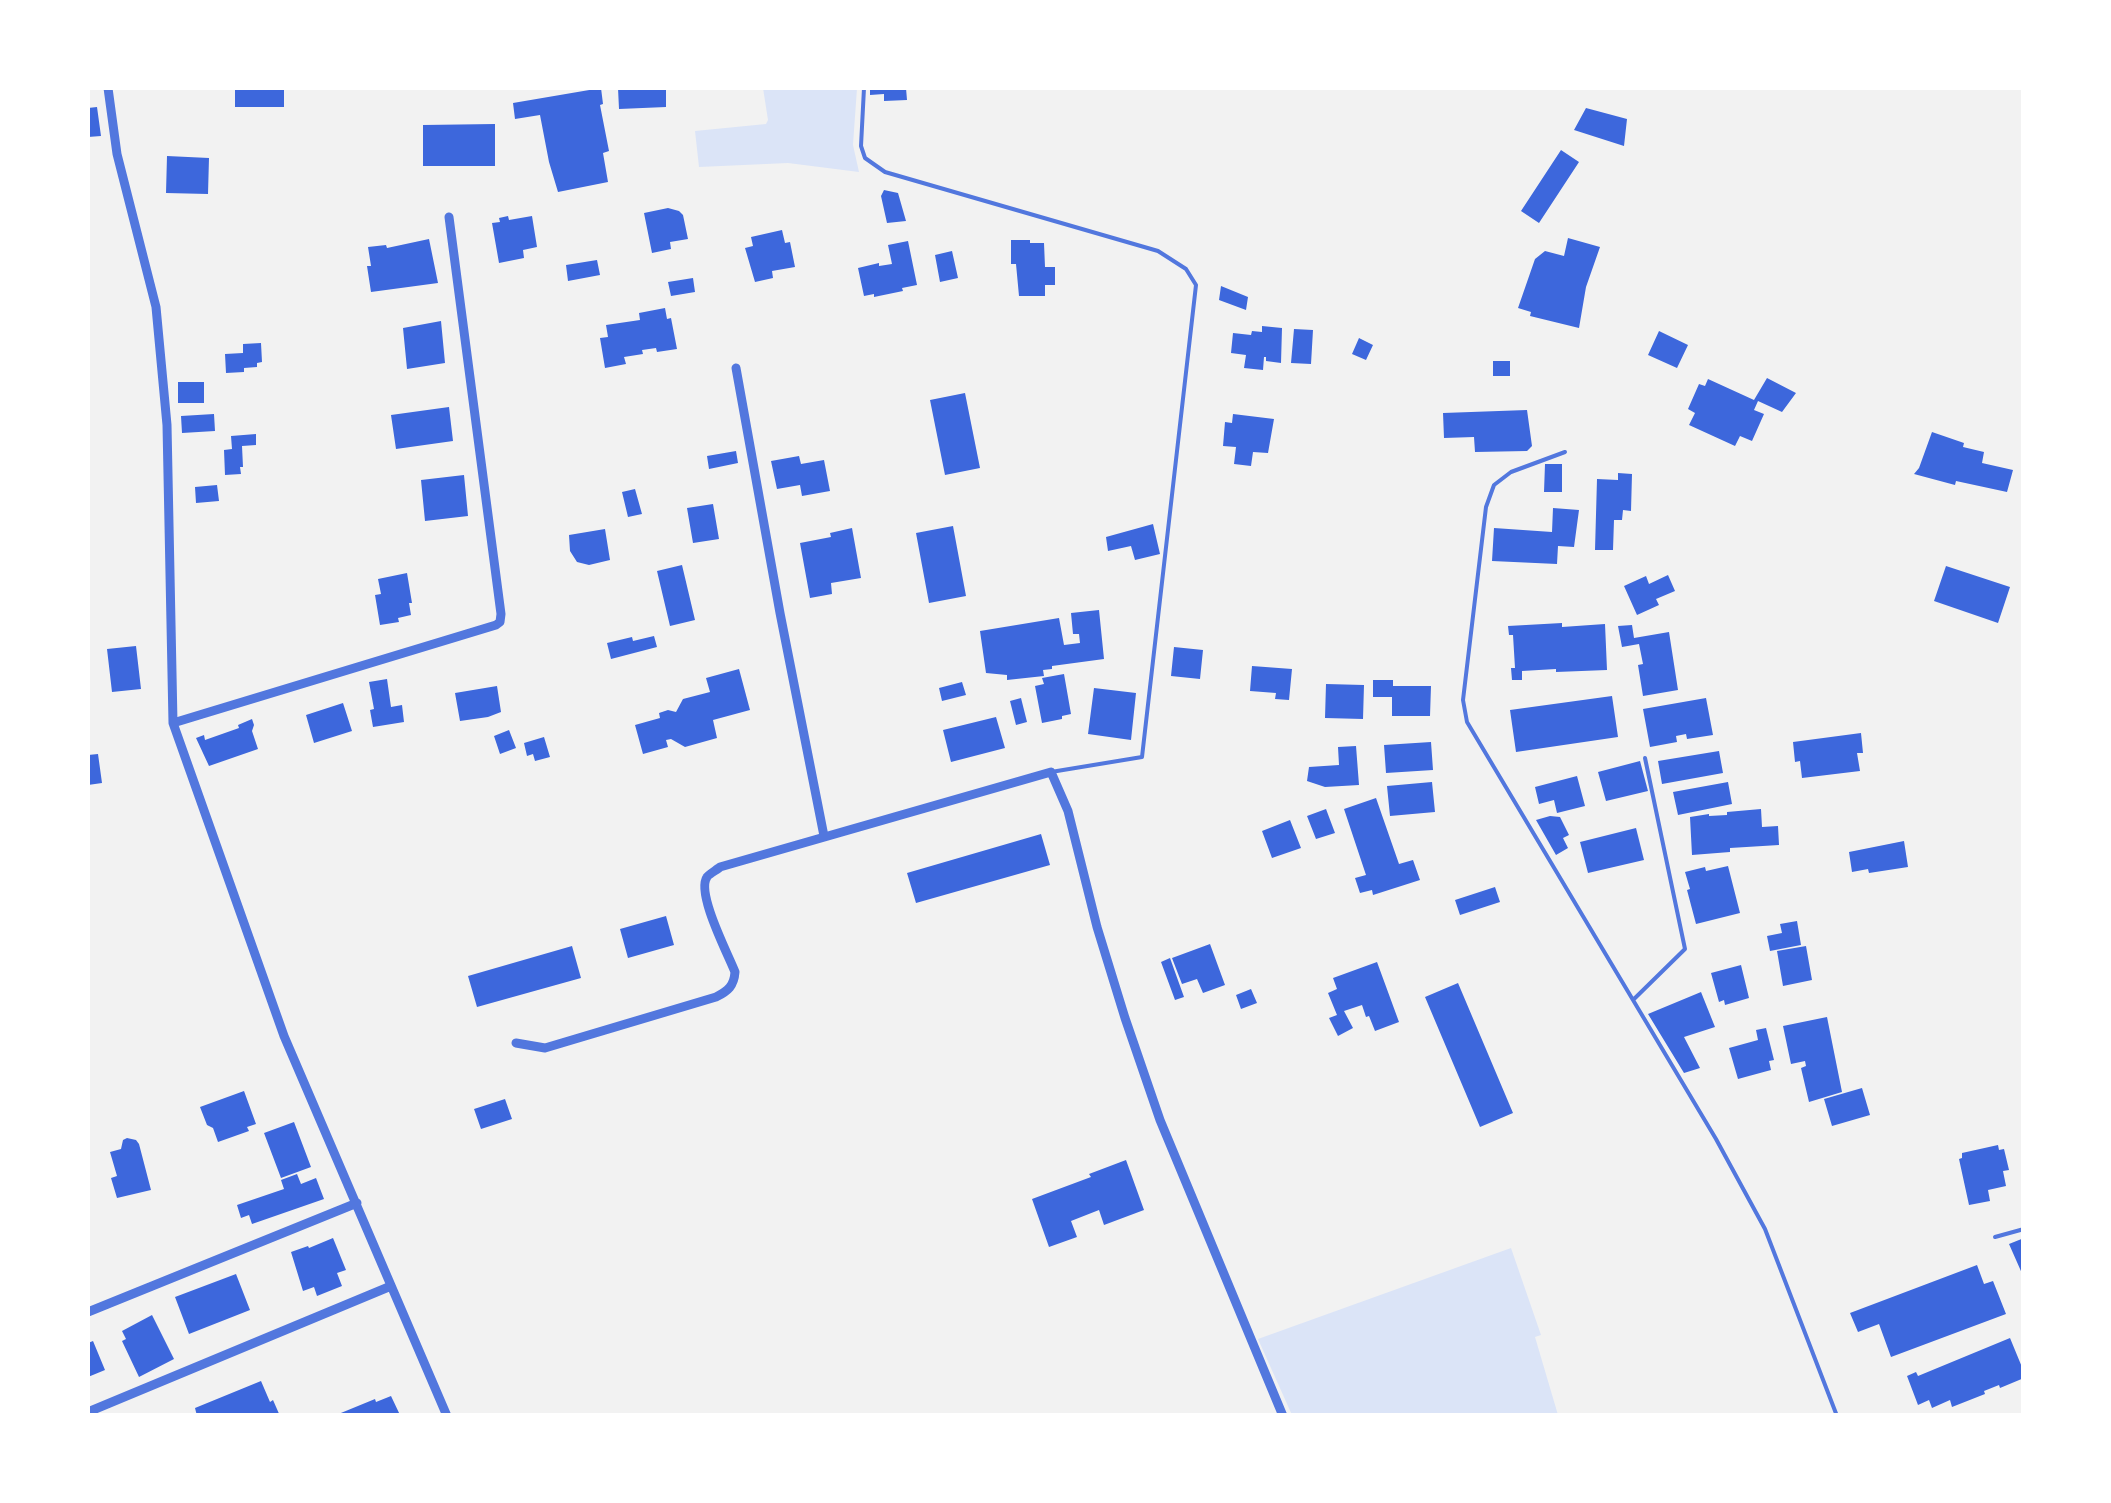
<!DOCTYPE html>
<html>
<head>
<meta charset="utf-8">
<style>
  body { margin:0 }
  #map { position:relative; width:2111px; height:1503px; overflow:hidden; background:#f2f2f2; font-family:Bitter,serif }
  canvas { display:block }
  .frame { position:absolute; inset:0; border:90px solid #fff; pointer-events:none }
</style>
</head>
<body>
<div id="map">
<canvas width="2111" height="1503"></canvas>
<div class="frame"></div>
</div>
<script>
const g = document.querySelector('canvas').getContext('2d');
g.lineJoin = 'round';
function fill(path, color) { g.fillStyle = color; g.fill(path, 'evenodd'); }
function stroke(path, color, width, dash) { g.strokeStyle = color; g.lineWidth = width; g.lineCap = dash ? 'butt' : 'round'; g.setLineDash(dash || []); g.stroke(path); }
fill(new Path2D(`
  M763,88H857L853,145L859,172L788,163L699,167L695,131L766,124L768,120Z
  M1511,1248L1541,1335L1535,1337L1558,1415H1292L1258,1339Z`), '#dbe4f7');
fill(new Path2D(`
  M235,88H284V107H235Z
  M601,88L603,104L600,105L609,151L603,153L608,182L558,192L549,162L540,115L515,119L513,103Z
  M618,88H666V107L619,109Z
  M870,88H906L907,100L884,101V94L870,95Z
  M97,107L101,136L88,137V108Z
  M1586,108L1627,119L1624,146L1574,130Z
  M495,124V166H423V125Z
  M1561,150L1579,162L1539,223L1521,211Z
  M167,156L209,158L208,194L166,193Z
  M884,190L898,193L906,221L887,223L881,196Z
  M668,208L679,211L683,215L688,239L670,242L671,249L652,253L644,213Z
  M508,216L509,220L532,216L537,247L523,250L524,258L499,263L492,223L500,222L499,218Z
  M782,230L785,243L790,242L795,267L772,271L773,278L755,282L745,248L753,246L751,237Z
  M1568,238L1600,247L1586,287L1579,328L1530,316L1531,312L1518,308L1535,259L1545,251L1564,256Z
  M429,239L438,283L371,292L367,266H371L368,247L386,245L387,248Z
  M1011,240H1030V243H1044L1045,267H1055V285H1045V296H1019L1016,264H1011Z
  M908,241L917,285L902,288L903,291L874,297V294L864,296L858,268L879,263V266L892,264L888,245Z
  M952,251L958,278L940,282L935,255Z
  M597,260L600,275L568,281L566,265Z
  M693,278L695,292L671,296L668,282Z
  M1221,286L1248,297L1246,310L1219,300Z
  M665,308L667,319L671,318L677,349L657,352L656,348L642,350L643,354L624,357L626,364L605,368L600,338L608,337L606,325L640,320L639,313Z
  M441,321L445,363L407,369L403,328Z
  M1262,326L1282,328L1281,363L1266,361V357H1264L1263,370L1244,368L1246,355L1231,353L1233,333L1251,335L1252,331L1262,332Z
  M1294,329L1313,330L1311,364L1291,363Z
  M1659,331L1688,345L1677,368L1648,355Z
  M1359,338L1373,345L1366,360L1352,354Z
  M261,343L262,362L257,363V367L244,368V372L226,373L225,354L243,353V344Z
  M1493,361H1510V376H1493Z
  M1767,378L1796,393L1782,412L1758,401L1754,410L1764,414L1752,441L1740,436L1735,446L1689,425L1695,413L1688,409L1699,384L1705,386L1708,379L1754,400Z
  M178,382H204V403H178Z
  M965,393L980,468L945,475L930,400Z
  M449,407L453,441L396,449L391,415Z
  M1527,410L1532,446L1527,451L1475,452L1474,437L1444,438L1443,413Z
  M214,414L215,431L182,433L181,416Z
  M1233,414L1274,419L1268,453L1253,452L1251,466L1234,464L1236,447L1223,446L1225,422L1232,423Z
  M1932,432L1964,443L1963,447L1984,452L1982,463L2013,470L2007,492L1956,481L1955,485L1914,474L1919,468Z
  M256,434V445L242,446L243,467H240L241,474L225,475L224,450L232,449L231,436Z
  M736,451L738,463L709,469L707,456Z
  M799,456L801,464L824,460L830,491L802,496L800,485L777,489L771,461Z
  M1545,464H1562V492H1544Z
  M1618,473L1632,474L1631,511L1623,510L1622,520H1614L1613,550H1595L1597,479L1618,480Z
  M464,475L468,516L425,521L421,480Z
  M217,485L219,501L196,503L195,487Z
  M635,489L642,514L628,517L622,492Z
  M713,504L719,539L693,543L687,508Z
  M1553,508L1579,510L1574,547L1558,546L1557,564L1492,561L1494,528L1552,532Z
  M1153,524L1160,554L1135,560L1131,546L1108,551L1106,537Z
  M953,526L966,596L929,603L916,533Z
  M852,528L861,578L831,583L832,594L810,598L800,543L831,537L830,533Z
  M605,529L610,560L589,565L577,562L570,551L569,535Z
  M682,565L695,620L670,626L657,571Z
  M1946,566L2010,587L1998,623L1934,601Z
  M407,573L412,603H409L411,615L398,618L399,622L380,625L375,595L381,594L378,579Z
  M1668,575L1675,591L1656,599L1659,605L1637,615L1624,586L1646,576L1649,584Z
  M1099,610L1104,659L1052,666V669L1043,670L1044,676L1007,680V675L986,673L980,631L1059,618L1064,645L1080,643L1079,634H1073L1071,613Z
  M1562,623V627L1605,624L1607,670L1556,672V669L1522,671V680H1512L1511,668H1515L1513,635H1509L1508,626Z
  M1632,625L1634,638L1669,632L1678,690L1643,696L1638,665L1643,664L1639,644L1622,647L1618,626Z
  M654,636L657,647L611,659L607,643L632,637L633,641Z
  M136,646L141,689L112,692L107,649Z
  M1174,647L1203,650L1200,679L1171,676Z
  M1252,666L1292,669L1289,700L1275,699L1276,693L1250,691Z
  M739,669L750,710L713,720L717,738L685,747L671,739L666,740L668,747L643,754L635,725L660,718L659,713L668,710L676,712L683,699L710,692L706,678Z
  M1064,674L1071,714L1062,716V719L1042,723L1035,686L1044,684L1042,678Z
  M387,679L391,707L402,705L404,722L373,727L370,710L374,709L369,682Z
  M1373,680H1393V686H1431L1430,716H1392V697H1373Z
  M962,682L966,695L942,701L939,688Z
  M1326,684L1364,685L1363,719L1325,718Z
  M497,686L501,712L488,717L460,721L455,693Z
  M1094,688L1136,693L1131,740L1088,734Z
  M1612,696L1618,737L1516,752L1510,710Z
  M1021,698L1027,722L1016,725L1010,701Z
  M1706,698L1713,735L1687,739L1686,734L1676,736L1677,742L1650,747L1643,709Z
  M343,703L352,731L314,743L306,715Z
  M996,717L1005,748L951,762L943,730Z
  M252,719L254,725L252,731L258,749L209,766L196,738L204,735L205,740L239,728L238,725Z
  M509,730L516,748L500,754L494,736Z
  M1861,733L1863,753H1857L1860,771L1802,778L1800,761L1795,762L1793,742Z
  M544,737L550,757L535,761L533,754L527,756L524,743Z
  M1431,742L1433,770L1386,773L1384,745Z
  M1356,746L1359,785L1325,787L1307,781L1309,767L1339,765L1338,747Z
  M1719,751L1723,773L1662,784L1658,761Z
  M98,754L102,783L88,785V755Z
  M1640,761L1648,791L1606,801L1598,772Z
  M1577,776L1585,806L1557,813L1554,800L1539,804L1535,787Z
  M1432,782L1435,812L1390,816L1387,786Z
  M1728,782L1732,804L1678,815L1673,792Z
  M1376,798L1399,864L1413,860L1420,880L1373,895L1372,890L1360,893L1355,878L1366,875L1344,809Z
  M1326,809L1335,833L1316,839L1307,816Z
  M1761,809L1762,827L1778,826L1779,845L1730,848V852L1692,855L1690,817L1709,814V816L1727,815V812Z
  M1550,816L1560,817L1569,835L1563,838L1568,848L1556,855L1536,820Z
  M1290,820L1301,848L1272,858L1262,831Z
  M1636,828L1644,860L1588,873L1580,842Z
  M1041,834L1050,865L916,903L907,873Z
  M1904,841L1908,867L1869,873L1868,869L1852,872L1849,852Z
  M1728,866L1740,913L1696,924L1687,890L1690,889L1685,872L1705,867L1706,871Z
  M1495,887L1500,902L1460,915L1455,900Z
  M666,916L674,945L628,958L620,929Z
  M1797,921L1801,945L1770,951L1767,936L1782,933L1780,924Z
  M1210,944L1225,985L1203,993L1197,979L1182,984L1172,958Z
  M572,946L581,978L477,1007L468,976Z
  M1806,946L1812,980L1783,986L1777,951Z
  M1170,958L1184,997L1175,1000L1161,962Z
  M1377,962L1399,1022L1375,1031L1369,1016L1366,1017L1362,1005L1344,1011L1353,1028L1338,1036L1329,1018L1337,1015L1328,993L1337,989L1333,978Z
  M1741,965L1749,998L1725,1005L1724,1000L1719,1002L1711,973Z
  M1458,983L1513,1113L1480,1127L1425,997Z
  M1251,989L1257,1003L1241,1009L1236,995Z
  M1701,992L1715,1027L1684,1037L1700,1068L1684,1073L1648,1014Z
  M1827,1017L1842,1092L1809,1102L1801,1068L1806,1066L1805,1061L1791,1064L1783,1026Z
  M1766,1028L1774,1060L1769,1061L1771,1070L1738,1079L1729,1048L1758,1040L1756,1030Z
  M1862,1088L1870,1115L1832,1126L1824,1099Z
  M244,1091L256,1124L247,1127L249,1131L218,1142L213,1128L207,1125L200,1107Z
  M505,1099L512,1119L481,1129L474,1109Z
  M294,1122L311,1167L281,1178L264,1133Z
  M127,1138L136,1140L139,1144L151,1190L117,1198L111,1178L117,1176L110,1152L121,1149L123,1140Z
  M1998,1145L1999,1150L2004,1149L2009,1170L2003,1171L2006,1186L1988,1190L1990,1201L1969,1205L1959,1159L1962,1158V1153Z
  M1126,1160L1144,1210L1104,1225L1099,1210L1071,1221L1077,1237L1049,1247L1032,1199L1091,1177L1089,1174Z
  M297,1174L301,1184L316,1178L324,1199L252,1224L249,1215L241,1218L237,1205L284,1189L281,1180Z
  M333,1238L346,1270L337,1273L342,1286L317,1296L314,1287L303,1291L291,1252L308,1246L309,1248Z
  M2024,1238V1278L2009,1244Z
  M1977,1265L1984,1284L1993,1281L2006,1314L1891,1357L1879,1324L1858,1332L1850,1313Z
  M236,1274L250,1310L189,1334L175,1297Z
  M152,1315L174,1359L139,1377L122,1341L126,1339L122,1331Z
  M2010,1338L2024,1372V1378L2000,1388L1999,1385L1984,1391L1985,1394L1952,1407L1950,1400L1932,1408L1929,1400L1918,1405L1907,1376L1916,1372L1918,1376Z
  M93,1341L105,1370L88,1377V1343Z
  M261,1381L270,1402L273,1400L280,1416H197L195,1408Z
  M391,1396L400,1415H336L375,1399L376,1402Z`), '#3d67dc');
stroke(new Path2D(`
  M864,88L861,146L865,158L885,172L1158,251L1186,269L1196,285L1142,757L1051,772
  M1565,452L1511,472L1494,485L1486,507L1463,700L1467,722L1716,1139L1765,1229L1837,1416
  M1633,1000L1685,949L1645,758
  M1995,1237L2024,1229`), '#5277de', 4);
stroke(new Path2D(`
  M108,88L117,154L156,307L167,425L173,723L284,1036L447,1416
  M736,368L780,613L824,836
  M173,723L496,625L500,622L501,614L449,217
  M516,1043L545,1048L716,997C728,991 734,986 735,972C728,954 696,893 707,877C708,875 718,869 720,867L1051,772L1068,811L1097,927L1125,1018L1160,1120L1283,1416
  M88,1312L357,1203
  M88,1412L391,1286`), '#5277de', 9);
</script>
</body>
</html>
